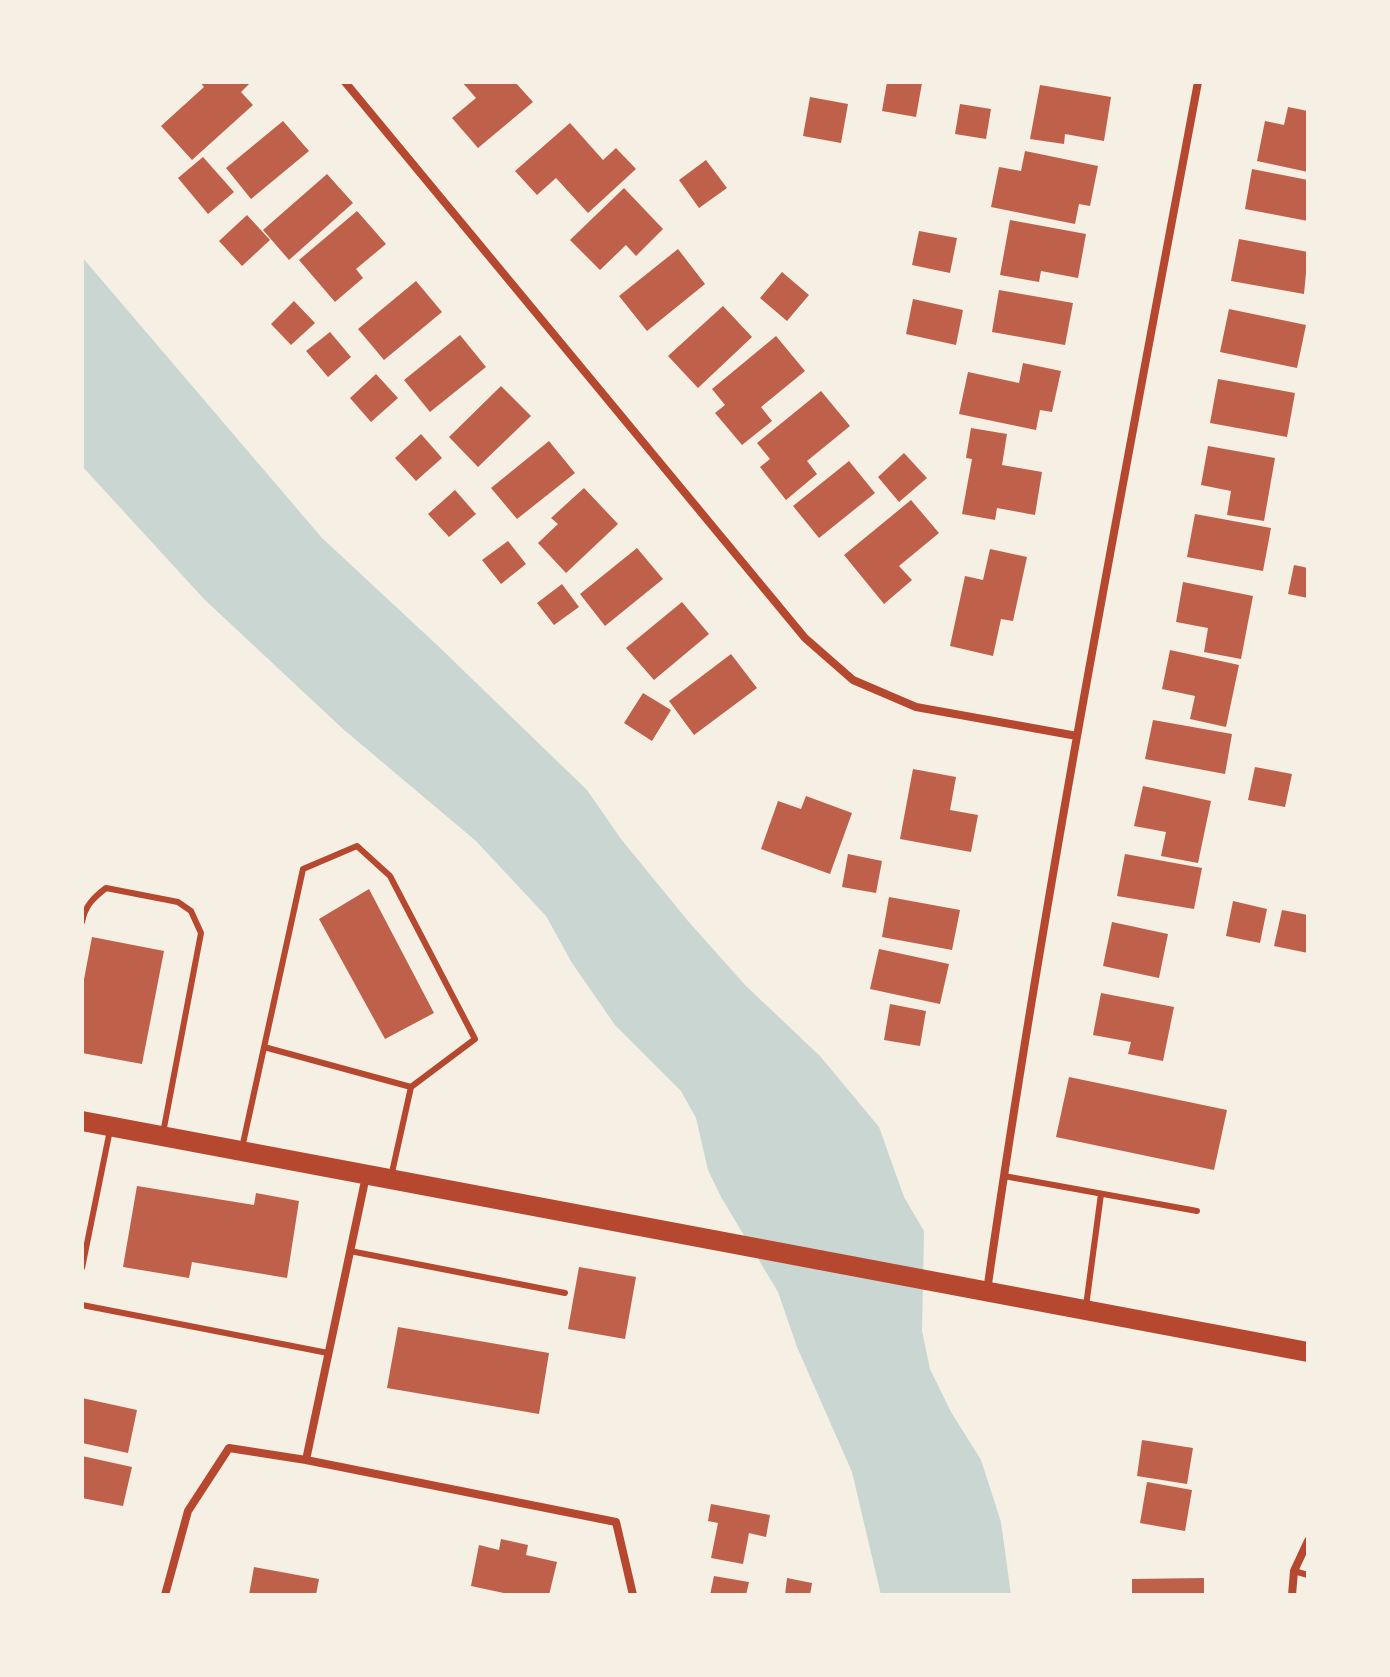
<!DOCTYPE html>
<html>
<head>
<meta charset="utf-8">
<style>
  body { margin:0 }
  #map { position:relative; width:1390px; height:1677px; overflow:hidden; background:#f6efe4; font-family:"Varela Round",sans-serif }
  canvas { display:block }
  .frame { position:absolute; inset:0; border:84px solid #f6efe4; pointer-events:none }
</style>
</head>
<body>
<div id="map">
<canvas width="1390" height="1677"></canvas>
<div class="frame"></div>
</div>
<script>
const g = document.querySelector('canvas').getContext('2d');
g.lineJoin = 'round';
function fill(path, color) { g.fillStyle = color; g.fill(path, 'evenodd'); }
function stroke(path, color, width, dash) { g.strokeStyle = color; g.lineWidth = width; g.lineCap = dash ? 'butt' : 'round'; g.setLineDash(dash || []); g.stroke(path); }
fill(new Path2D(`
  M82,257L322,538L437,645L587,790L621,839L688,921L746,986L820,1056L879,1127L904,1197L924,1231L922,1331L930,1369L951,1412L981,1460L1001,1522L1011,1595H881L852,1472L797,1347L778,1292L721,1197L708,1170L696,1118L681,1091L615,1025L572,963L546,916L476,841L343,729L204,599L82,466Z`), '#c9d6d2');
fill(new Path2D(`
  M200,82H251L241,92L253,105L192,160L161,126L204,87Z
  M462,82H515L533,102L478,148L452,118L476,98Z
  M887,82L922,83L916,117L882,111Z
  M1040,85L1111,97L1104,141L1065,134L1064,144L1030,139Z
  M810,97L848,104L841,143L803,136Z
  M960,104L991,109L986,139L955,134Z
  M1288,107L1308,111V172L1257,161L1265,121L1284,125Z
  M283,121L309,151L251,199L226,168Z
  M570,123L603,160L616,148L636,169L588,213L556,178L537,195L515,171Z
  M1025,151L1098,166L1090,206L1079,204L1075,224L991,207L999,167L1021,171Z
  M203,157L234,192L208,214L178,178Z
  M706,160L727,188L699,208L679,180Z
  M1252,169L1308,180V221L1245,209Z
  M327,174L353,203L289,260L263,230Z
  M624,188L663,229L636,256L626,245L600,270L570,240Z
  M357,211L386,244L356,269L363,278L335,302L299,260Z
  M247,215L270,240L242,266L219,241Z
  M1010,220L1086,234L1078,278L1041,271L1039,282L1000,275Z
  M919,231L957,238L950,273L912,265Z
  M1239,239L1308,252L1304,294L1231,281Z
  M678,249L705,284L647,331L619,296Z
  M782,272L809,295L787,321L760,298Z
  M416,281L442,312L384,360L358,329Z
  M999,290L1073,303L1065,345L992,332Z
  M913,299L963,310L956,345L906,334Z
  M294,301L315,323L291,345L271,324Z
  M723,306L752,337L698,388L668,356Z
  M1229,309L1306,325L1297,368L1220,352Z
  M330,332L351,357L328,377L306,351Z
  M460,335L486,367L430,412L404,380Z
  M776,336L805,371L761,407L772,421L742,445L715,413L725,405L712,389Z
  M1023,363L1061,371L1052,412L1040,410L1036,430L959,414L968,372L1019,383Z
  M376,374L398,398L371,422L350,398Z
  M1218,379L1295,393L1287,437L1210,423Z
  M501,386L531,416L478,467L449,437Z
  M821,391L850,426L807,461L817,474L786,500L760,467L770,459L757,443Z
  M971,428L1007,434L1002,465L1042,472L1035,515L997,508L995,520L962,514L972,459L966,458Z
  M421,434L442,458L416,481L395,458Z
  M549,441L575,473L517,519L491,488Z
  M1208,446L1275,458L1264,521L1227,515L1231,491L1201,485Z
  M904,453L927,478L899,502L878,477Z
  M849,461L875,493L819,538L793,506Z
  M584,488L618,524L566,573L538,543L558,524L551,518Z
  M455,490L476,514L449,537L428,514Z
  M911,500L939,533L899,566L912,580L884,604L844,555Z
  M1195,514L1271,528L1263,571L1187,557Z
  M508,541L526,564L501,584L482,560Z
  M637,548L663,579L605,626L580,594Z
  M990,549L1027,557L1013,621L1001,619L993,656L950,646L965,576L983,580Z
  M1294,565L1308,568V598L1288,594Z
  M1183,582L1253,596L1241,659L1204,652L1208,628L1176,622Z
  M562,584L579,607L554,625L537,603Z
  M682,602L709,634L654,680L626,648Z
  M1170,650L1239,665L1226,727L1190,719L1195,696L1162,689Z
  M731,654L757,688L694,735L669,701Z
  M643,693L671,710L652,741L624,723Z
  M1153,720L1232,734L1225,774L1145,759Z
  M1255,767L1292,774L1285,807L1248,800Z
  M913,769L956,777L950,810L978,815L971,852L900,839Z
  M1143,786L1211,801L1198,863L1161,856L1166,832L1134,826Z
  M806,796L852,813L830,874L761,849L778,801L801,809Z
  M848,854L882,861L876,893L842,887Z
  M1125,854L1202,868L1194,909L1117,896Z
  M369,889L434,1013L385,1039L319,919Z
  M889,897L960,910L952,950L882,937Z
  M1233,901L1267,909L1260,943L1226,936Z
  M1282,910L1308,915V953L1274,946Z
  M1112,922L1168,934L1159,978L1103,966Z
  M92,937L164,951L142,1064L82,1053V990Z
  M879,949L949,964L940,1004L870,989Z
  M1101,993L1174,1007L1163,1061L1128,1054L1131,1042L1093,1035Z
  M890,1004L926,1011L920,1046L884,1040Z
  M1069,1077L1227,1110L1214,1170L1056,1137Z
  M137,1186L254,1205L256,1193L299,1201L287,1278L192,1262L189,1278L123,1267Z
  M579,1267L636,1277L625,1339L568,1329Z
  M398,1327L549,1353L539,1414L387,1388Z
  M82,1398L137,1410L128,1453L82,1443Z
  M1142,1440L1193,1448L1187,1484L1137,1476Z
  M82,1456L132,1467L123,1506L82,1498Z
  M1147,1482L1192,1490L1185,1531L1140,1523Z
  M711,1504L770,1515L766,1537L749,1533L743,1564L711,1558L718,1523L708,1521Z
  M501,1539L528,1545L526,1555L557,1562L549,1595H513L471,1586L479,1545L499,1550Z
  M254,1567L319,1579L316,1595H249Z
  M714,1576L749,1582L746,1595H710Z
  M787,1578L812,1583L810,1595H785Z
  M1204,1578V1595H1132V1579Z`), '#bf614a');
stroke(new Path2D(`
  M82,922C85,906 93,898 106,888L178,902L191,911L201,933L163,1133
  M264,1047L411,1087
  M242,1148L303,869L357,846L390,876L475,1039L411,1087L391,1177
  M1004,1176L1197,1211
  M350,1251L565,1293
  M82,1268L110,1130
  M82,1305L328,1353
  M1086,1306L1101,1194
  M1294,1571L1308,1575`), '#b5482f', 6);
stroke(new Path2D(`
  M345,82L805,638L853,680L916,707L1077,736
  M987,1291C1045,886 1123,484 1198,82
  M306,1460L366,1176
  M165,1595L188,1511L229,1448L306,1460L616,1522L633,1595
  M1292,1595L1294,1571L1308,1541`), '#b5482f', 8);
stroke(new Path2D(`
  M82,1121L1308,1352`), '#b5482f', 20);
</script>
</body>
</html>
